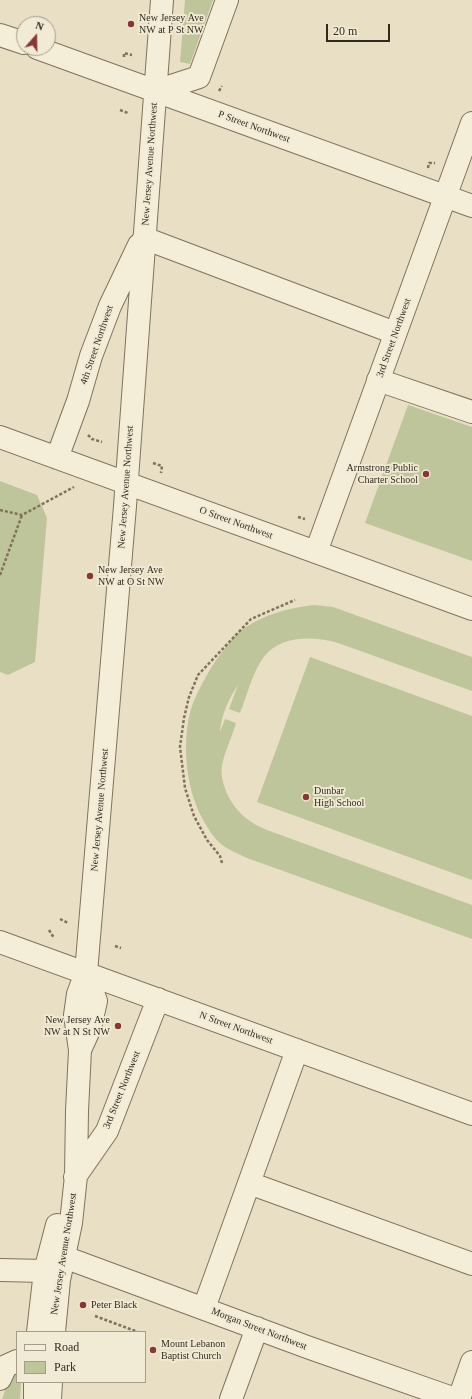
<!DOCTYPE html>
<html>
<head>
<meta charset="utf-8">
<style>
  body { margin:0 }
  #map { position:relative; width:472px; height:1399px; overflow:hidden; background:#e9dfc5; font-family:"Times New Roman",serif }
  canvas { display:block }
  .legend { position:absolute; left:16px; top:1331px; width:130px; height:52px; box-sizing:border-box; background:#f1ead4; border:1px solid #a59d8c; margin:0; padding:5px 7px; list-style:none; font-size:12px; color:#332a1f }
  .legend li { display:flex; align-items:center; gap:8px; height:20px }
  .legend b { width:20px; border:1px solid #a59d8c }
  .north { position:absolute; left:16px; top:16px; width:40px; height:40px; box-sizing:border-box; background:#f1ead4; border:1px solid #a59d8c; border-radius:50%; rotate:20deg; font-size:11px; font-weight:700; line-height:16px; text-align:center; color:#332a1f }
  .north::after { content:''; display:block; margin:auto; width:14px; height:18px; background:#893735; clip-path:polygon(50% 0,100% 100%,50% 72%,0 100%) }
  .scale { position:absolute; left:326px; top:24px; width:64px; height:18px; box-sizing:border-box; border:2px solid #332a1f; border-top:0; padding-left:5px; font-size:12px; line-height:14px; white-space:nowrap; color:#332a1f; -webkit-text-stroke:3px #f1ead4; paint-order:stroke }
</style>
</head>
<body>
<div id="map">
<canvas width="472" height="1399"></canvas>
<ul class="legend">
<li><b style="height:5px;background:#f4edd7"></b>Road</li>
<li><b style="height:11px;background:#bfc59a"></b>Park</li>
</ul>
<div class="north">N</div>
<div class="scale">20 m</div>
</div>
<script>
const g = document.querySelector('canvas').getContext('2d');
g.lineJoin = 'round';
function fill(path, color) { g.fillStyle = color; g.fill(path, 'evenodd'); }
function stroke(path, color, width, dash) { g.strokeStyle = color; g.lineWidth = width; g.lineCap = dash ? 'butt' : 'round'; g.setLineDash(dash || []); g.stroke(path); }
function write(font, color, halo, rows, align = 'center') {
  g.font = font + ' "Times New Roman",serif'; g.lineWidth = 3.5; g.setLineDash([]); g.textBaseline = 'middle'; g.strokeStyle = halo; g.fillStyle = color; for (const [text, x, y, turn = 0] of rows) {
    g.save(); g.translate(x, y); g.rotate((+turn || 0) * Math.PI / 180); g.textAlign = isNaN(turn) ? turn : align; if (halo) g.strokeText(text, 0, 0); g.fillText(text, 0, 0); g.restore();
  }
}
fill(new Path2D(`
  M185,0H213L190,64L180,62Z
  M408,405L472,427V561L365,523Z
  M0,481L37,495L47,518L35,662L8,675L0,672Z
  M315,605L333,607L472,657V691L338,643C313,636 280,635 263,658C252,674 247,695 240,713L229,709L238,685C229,698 221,716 220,732L225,719L236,723C232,737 225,751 222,765C219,785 233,810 250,821C255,825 261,827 267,830L472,905V939L247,858C239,854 231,851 225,847C214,840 207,827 201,816C185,785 181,736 193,703C199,688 207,674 216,660C222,653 228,643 235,636C256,616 287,608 315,605Z
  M310,657L472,716V880L257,802Z
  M17,1370V1382H21L20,1399H2L12,1372Z`), '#bfc59a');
const minor = new Path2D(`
  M0,35L24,43
  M37,48L472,206
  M156,91L199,77L227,0
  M144,238L395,333
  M378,380L472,412
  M0,437L472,609
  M57,458L78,401L91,356L110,306L139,245
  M316,552L472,123
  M0,942L472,1114
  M80,1050L90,1028L96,1001L86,973
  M75,1177L107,1131L158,999
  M249,1183L472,1264
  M64,1257L307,1347L455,1399
  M0,1270L45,1271
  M204,1308L297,1050
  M38,1332L45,1271L57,1225
  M54,1332L59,1280L71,1223L76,1176L77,1111L80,1050L75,1015L78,994L86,973L125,506L162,0
  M0,1379L6,1366L17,1361
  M35,1399V1382
  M50,1399L51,1382
  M231,1399L257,1328
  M459,1399L472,1362`);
stroke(minor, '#81725d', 24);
stroke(new Path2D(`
  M124,57V53L132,55
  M219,91L222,86
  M120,110L128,113
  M428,168L429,163H435
  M88,435L92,439L102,442
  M153,463L162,466L161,473
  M0,510L22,515L74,487
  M298,517L305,519
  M0,575L22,515
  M222,863L220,856L207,840L194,816L185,788L180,747L184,718L189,697L198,675L251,619L295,600
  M60,919L68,923
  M49,930L54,938
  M115,946L121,948
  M95,1316L138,1332`), '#81725d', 2.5, [3, 2]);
stroke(minor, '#f4edd7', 22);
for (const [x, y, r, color] of [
  [131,24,4,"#893735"],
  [426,474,4,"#893735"],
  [90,576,4,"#893735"],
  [306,797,4,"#893735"],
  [118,1026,4,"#893735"],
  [83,1305,4,"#893735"],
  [153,1350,4,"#893735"]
]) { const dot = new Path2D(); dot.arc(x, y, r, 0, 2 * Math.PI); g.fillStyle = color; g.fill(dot); stroke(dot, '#f1ead4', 1.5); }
write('10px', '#332a1f', '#f1ead4', [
  ["New Jersey Ave",139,18],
  ["NW at P St NW",139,30],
  ["Armstrong Public",418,468,"right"],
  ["Charter School",418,480,"right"],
  ["New Jersey Ave",98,570],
  ["NW at O St NW",98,582],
  ["Dunbar",314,791],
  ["High School",314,803],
  ["New Jersey Ave",110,1020,"right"],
  ["NW at N St NW",110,1032,"right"],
  ["Peter Black",91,1305],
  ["Mount Lebanon",161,1344],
  ["Baptist Church",161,1356]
], 'left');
write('10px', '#332a1f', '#f1ead4', [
  ["P Street Northwest",254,127,20],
  ["New Jersey Avenue Northwest",150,164,-86],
  ["3rd Street Northwest",394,338,-70],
  ["4th Street Northwest",97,345,-71],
  ["New Jersey Avenue Northwest",126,487,-86],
  ["O Street Northwest",236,523,20],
  ["New Jersey Avenue Northwest",100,810,-85],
  ["N Street Northwest",236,1028,20],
  ["3rd Street Northwest",122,1090,-68],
  ["New Jersey Avenue Northwest",64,1254,-81],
  ["Morgan Street Northwest",259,1329,21]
]);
</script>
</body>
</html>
